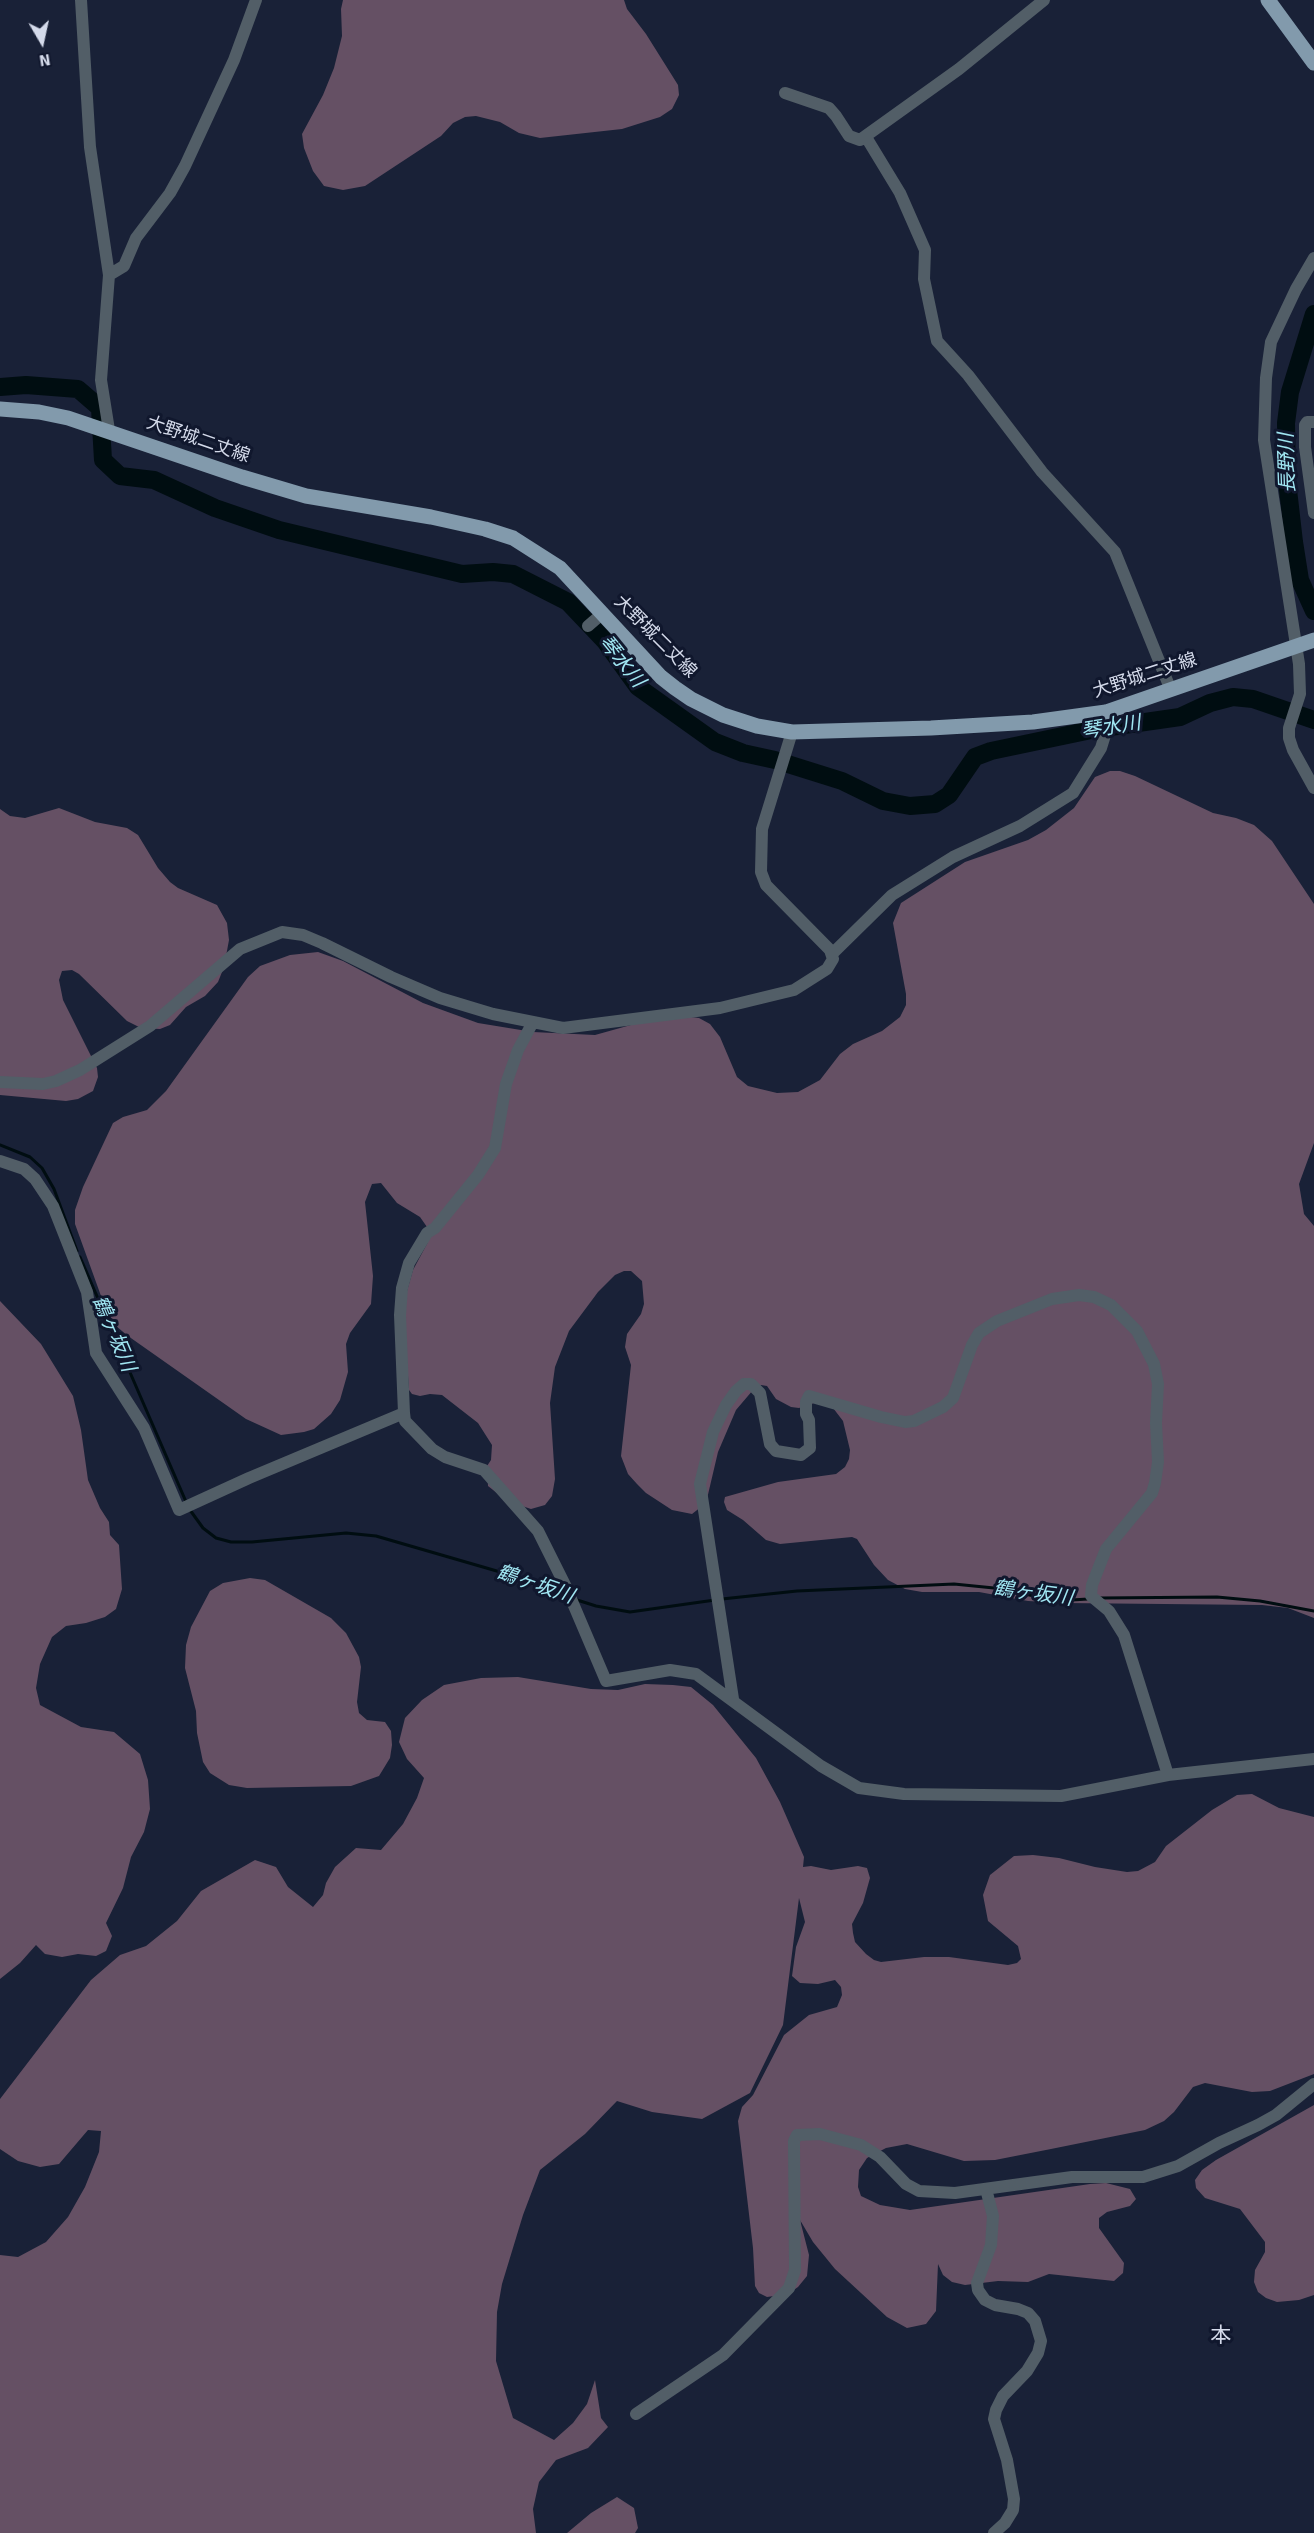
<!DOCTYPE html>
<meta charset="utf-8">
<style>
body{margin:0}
#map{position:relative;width:1314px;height:2533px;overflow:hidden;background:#192137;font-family:Signika,sans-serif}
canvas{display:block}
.north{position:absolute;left:12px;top:12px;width:60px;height:60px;-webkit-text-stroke:4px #10172d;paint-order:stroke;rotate:171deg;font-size:16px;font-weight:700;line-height:24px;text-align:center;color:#d4daea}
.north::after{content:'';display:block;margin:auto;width:21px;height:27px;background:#d4daea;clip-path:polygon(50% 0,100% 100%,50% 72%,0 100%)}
</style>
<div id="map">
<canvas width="1314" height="2533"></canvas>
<div class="north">N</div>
</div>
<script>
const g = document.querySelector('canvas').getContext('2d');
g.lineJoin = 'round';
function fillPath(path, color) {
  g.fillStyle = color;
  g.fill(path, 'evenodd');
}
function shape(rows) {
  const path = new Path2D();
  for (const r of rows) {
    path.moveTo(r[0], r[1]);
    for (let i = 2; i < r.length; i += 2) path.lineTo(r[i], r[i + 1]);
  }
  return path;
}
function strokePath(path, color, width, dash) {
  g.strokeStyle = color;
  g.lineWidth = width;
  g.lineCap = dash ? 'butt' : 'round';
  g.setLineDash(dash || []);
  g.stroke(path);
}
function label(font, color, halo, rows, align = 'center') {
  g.font = font + ' Signika,"Noto Sans JP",sans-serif';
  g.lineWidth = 6;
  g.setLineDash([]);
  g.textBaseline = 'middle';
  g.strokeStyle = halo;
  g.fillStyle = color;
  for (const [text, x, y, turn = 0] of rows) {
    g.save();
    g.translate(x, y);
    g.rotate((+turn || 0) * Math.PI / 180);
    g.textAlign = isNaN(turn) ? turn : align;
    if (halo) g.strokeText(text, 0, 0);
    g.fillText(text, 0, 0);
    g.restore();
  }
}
const forest = shape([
 [343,0,624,0,627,9,646,34,678,85,679,95,672,109,660,117,622,129,540,138,519,133,500,122,476,116,465,117,453,123,441,136,365,186,343,190,324,186,313,171,304,148,302,134,323,95,334,68,342,36,341,9],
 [1110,771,1120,771,1135,776,1213,813,1236,818,1254,825,1272,841,1314,904,1314,1143,1299,1184,1304,1214,1314,1226,1314,1618,1288,1608,1262,1605,1064,1603,1028,1601,979,1592,922,1592,905,1589,888,1580,874,1565,857,1539,852,1537,780,1544,766,1540,743,1520,727,1510,724,1502,725,1497,778,1482,836,1474,845,1467,849,1459,850,1450,843,1421,830,1404,814,1403,799,1408,791,1407,776,1399,767,1386,761,1385,753,1390,736,1410,718,1452,706,1503,692,1514,672,1510,646,1493,637,1484,628,1474,621,1456,631,1365,625,1347,627,1334,641,1314,644,1304,642,1281,631,1271,624,1271,615,1275,598,1292,569,1331,555,1367,550,1403,555,1479,552,1496,545,1505,531,1509,507,1501,488,1486,487,1466,491,1460,492,1445,478,1423,442,1395,430,1394,420,1396,412,1394,409,1390,403,1305,413,1270,428,1242,427,1227,420,1217,397,1203,381,1183,372,1184,365,1202,373,1276,371,1304,350,1333,346,1344,348,1372,340,1400,331,1414,314,1429,304,1432,281,1435,246,1419,128,1336,116,1326,105,1307,75,1224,75,1210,83,1187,113,1123,123,1117,147,1110,166,1091,248,977,260,966,290,955,318,952,343,961,423,1003,478,1023,533,1032,595,1035,638,1023,683,1016,699,1018,710,1024,720,1037,737,1077,748,1086,777,1093,798,1092,820,1080,840,1054,853,1044,882,1031,900,1017,906,1005,906,994,893,923,901,903,965,862,1028,840,1046,830,1074,808,1095,777],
 [59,808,95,822,127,828,138,835,158,868,170,882,178,888,217,905,227,923,229,940,224,967,218,982,205,996,186,1007,170,1025,160,1029,141,1028,127,1021,79,974,72,970,62,971,59,980,63,1000,97,1068,98,1077,93,1091,78,1099,66,1101,0,1095,0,809,10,816,25,818],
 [0,1301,41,1344,73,1396,81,1430,88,1480,100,1508,109,1522,110,1535,119,1545,122,1589,116,1609,105,1617,86,1623,66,1626,52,1637,40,1664,36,1688,40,1705,81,1727,114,1732,140,1754,148,1780,150,1809,144,1832,131,1857,123,1888,106,1923,112,1936,106,1951,96,1956,78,1954,62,1957,45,1954,36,1945,20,1963,0,1979],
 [250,1578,265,1580,331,1618,346,1633,359,1657,361,1667,357,1702,359,1713,367,1720,385,1722,391,1731,392,1745,390,1758,379,1776,351,1786,247,1788,229,1785,210,1773,203,1762,197,1733,196,1711,185,1668,186,1645,191,1627,210,1591,223,1583],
 [518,1677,591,1689,618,1690,645,1684,673,1685,691,1687,713,1705,756,1758,780,1802,804,1857,803,1867,811,1866,831,1870,858,1866,867,1868,870,1878,863,1903,852,1924,853,1933,855,1942,866,1954,874,1960,881,1962,924,1957,949,1957,1008,1965,1017,1963,1021,1959,1018,1946,988,1921,983,1895,990,1875,1014,1856,1033,1855,1059,1858,1095,1867,1127,1872,1138,1871,1155,1862,1166,1846,1212,1810,1237,1795,1252,1794,1279,1808,1314,1817,1314,2074,1270,2091,1252,2092,1205,2083,1193,2087,1174,2112,1164,2121,1145,2130,1051,2149,995,2160,964,2161,907,2144,886,2148,867,2158,859,2170,858,2187,861,2196,880,2205,910,2210,1090,2184,1106,2183,1130,2189,1136,2199,1130,2206,1107,2212,1099,2218,1099,2228,1124,2263,1123,2273,1114,2281,1049,2274,1028,2282,998,2281,965,2285,952,2282,943,2275,938,2264,936,2311,926,2324,907,2328,887,2317,835,2269,813,2242,800,2220,809,2255,807,2276,798,2287,788,2294,767,2297,759,2293,755,2286,753,2248,738,2121,742,2107,753,2095,784,2035,809,2015,837,2007,842,1995,841,1987,835,1980,818,1984,800,1983,792,1976,796,1947,805,1922,799,1898,783,2025,750,2093,702,2119,652,2112,617,2101,585,2134,540,2170,523,2215,502,2284,497,2312,496,2361,513,2418,554,2440,573,2423,587,2404,595,2380,601,2418,608,2427,588,2448,556,2460,539,2482,533,2509,536,2533,0,2533,0,2255,18,2257,46,2242,68,2217,85,2187,99,2152,101,2131,88,2130,59,2164,40,2167,18,2161,0,2149,0,2099,91,1980,120,1955,146,1946,177,1921,201,1891,255,1860,276,1867,288,1887,313,1907,323,1895,326,1883,335,1867,356,1848,381,1850,403,1824,417,1798,424,1778,407,1759,399,1742,405,1718,422,1700,444,1685,481,1678],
 [1314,2105,1314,2295,1299,2300,1277,2302,1266,2298,1258,2292,1254,2282,1255,2270,1265,2252,1265,2242,1240,2209,1205,2198,1196,2188,1195,2180,1202,2170,1216,2160],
 [617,2497,634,2508,638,2528,635,2533,567,2533,591,2513]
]);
const stream = shape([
 [0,1145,30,1157,42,1168,54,1189,77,1251],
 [80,1257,187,1504],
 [190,1510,203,1528,216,1538,231,1542,252,1542,346,1533,376,1536,514,1576,565,1596],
 [1100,1598,1217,1597,1260,1601,1314,1611],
 [574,1599,596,1606,630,1612,715,1600],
 [722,1599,797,1591,954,1584,1004,1589,1055,1601,1088,1599]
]);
const river = shape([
 [1314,314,1290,392,1286,423,1287,481,1294,542,1300,580,1314,611],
 [0,387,26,385,78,389,100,408,103,460,120,476,154,480,215,508,279,530,462,574,493,572,513,574,568,602,605,641,638,687,715,742,743,753,775,760,842,781,883,801,910,806,935,804,949,795,975,757,991,751,1096,729,1180,717,1210,703,1233,697,1253,699,1314,720]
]);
const minor = shape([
 [81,0,90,147,109,275,101,380,109,430],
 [785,93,829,108,836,116,849,136,860,140,959,69,1044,0],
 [866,137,900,193,925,250,924,279,937,341,968,375,1042,472,1115,552,1170,688],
 [1314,258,1296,289,1271,342,1266,378,1264,440,1299,664,1300,694,1289,728,1289,738,1293,750,1314,788],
 [109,275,124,266,136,238,170,193,185,166,234,60,256,0],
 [1314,422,1307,422,1305,425,1305,447,1314,513],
 [588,626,603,613],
 [832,954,892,895,953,857,1020,826,1073,793,1101,748,1109,722,1106,712],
 [533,1022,518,1050,506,1084,495,1148,478,1175,435,1228,427,1233,409,1263,402,1288,400,1315,404,1413,405,1421,432,1449,445,1457,484,1470,538,1531,566,1587,606,1681,670,1670,696,1674,821,1766,859,1788,904,1794,1061,1796,1168,1775,1314,1759],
 [0,1082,43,1084,56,1081,80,1070,150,1026,240,949,282,932,303,935,322,943,391,977,440,998,493,1014,563,1028,720,1008,794,990,827,969,833,959,830,950,766,885,761,872,762,829,792,732],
 [0,1161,24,1169,35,1179,53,1206,87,1292,96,1353,144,1428,179,1510,249,1478,404,1413],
 [733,1699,700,1484,713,1432,726,1405,736,1391,744,1384,751,1384,760,1393,770,1444,776,1451,801,1455,810,1448,809,1420,806,1414,806,1402,809,1396,881,1417,905,1422,914,1421,943,1407,953,1398,972,1345,979,1333,997,1321,1052,1299,1079,1295,1094,1297,1111,1305,1137,1331,1154,1364,1158,1384,1156,1423,1158,1462,1155,1483,1152,1493,1106,1549,1092,1585,1091,1596,1109,1611,1124,1635,1168,1775],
 [986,2189,993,2216,991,2245,977,2283,978,2290,985,2300,995,2305,1018,2309,1028,2313,1035,2321,1041,2341,1038,2353,1027,2371,1003,2396,996,2410,994,2419,1007,2460,1014,2499,1013,2510,1005,2523,994,2533],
 [636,2414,723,2355,789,2288,795,2270,794,2141,797,2135,820,2134,861,2145,880,2157,906,2184,919,2191,955,2193,1072,2177,1143,2177,1178,2166,1219,2143,1258,2125,1276,2115,1314,2084]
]);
const primary = shape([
 [1268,0,1314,63],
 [0,409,39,412,68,418,242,477,306,496,431,517,485,529,513,538,560,568,661,677,675,688,691,699,723,715,757,726,792,732,931,728,1033,722,1106,712,1314,640]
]);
const streetNames = [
 ["大野城二丈線",198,440,19],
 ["大野城二丈線",655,637,45],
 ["大野城二丈線",1145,676,-18]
];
const waterNames = [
 ["長野川",1288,463,-92],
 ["琴水川",621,662,51],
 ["琴水川",1111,728,-9],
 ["鶴ヶ坂川",113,1334,67],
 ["鶴ヶ坂川",535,1585,19],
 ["鶴ヶ坂川",1033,1594,8]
];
const quarterNames = [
 ["本",1221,2336]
];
fillPath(forest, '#655064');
strokePath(stream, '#000d11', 3);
strokePath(river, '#000d11', 18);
strokePath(minor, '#525e67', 12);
strokePath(primary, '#829aac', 15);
label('18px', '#d4daea', '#10172d', streetNames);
label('italic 20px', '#a0e6f2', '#10172d', waterNames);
label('21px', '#d4daea', '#10172d', quarterNames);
</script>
